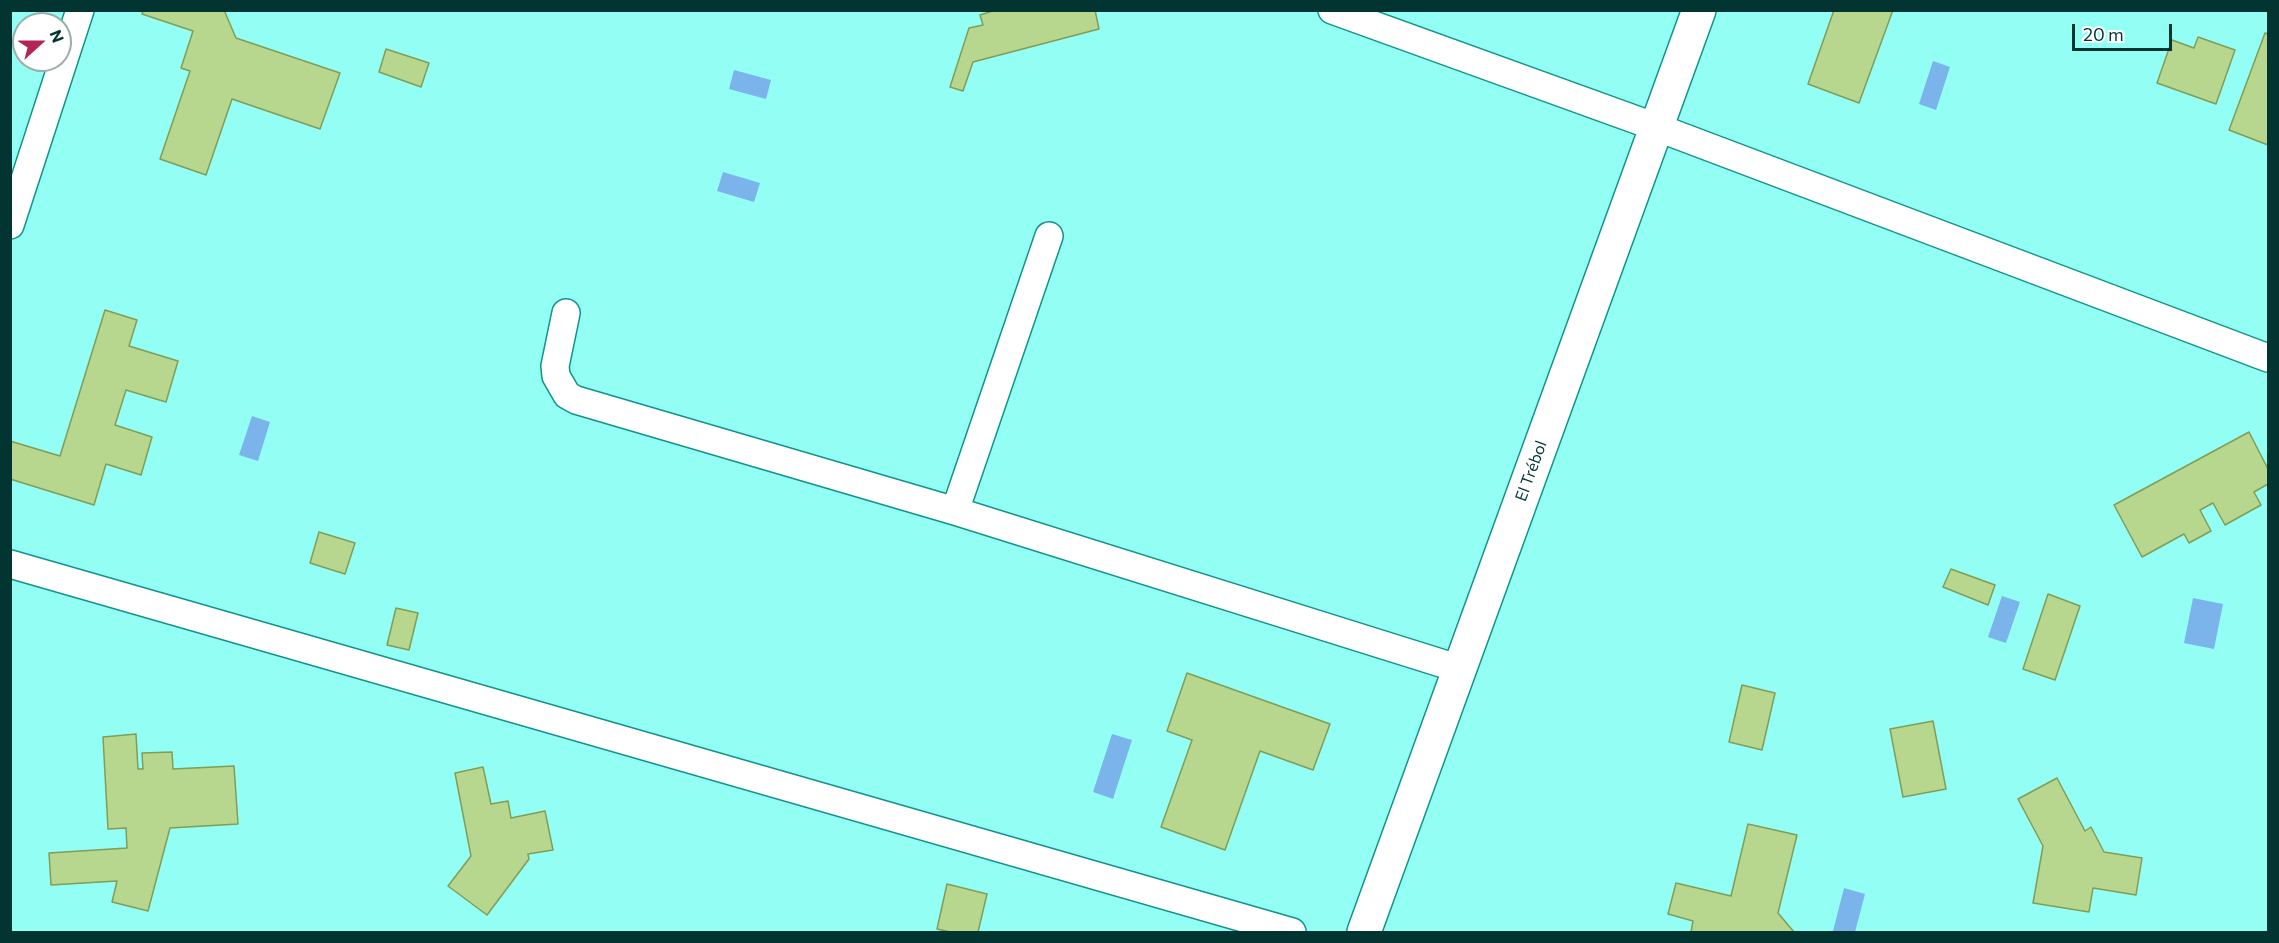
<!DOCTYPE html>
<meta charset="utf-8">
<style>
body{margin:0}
#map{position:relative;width:2279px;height:943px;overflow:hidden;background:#93fff4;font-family:Commissioner,sans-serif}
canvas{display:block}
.frame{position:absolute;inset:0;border:12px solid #023531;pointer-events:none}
.north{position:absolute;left:12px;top:12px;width:60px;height:60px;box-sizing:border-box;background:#fff;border:2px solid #9aaead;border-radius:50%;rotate:69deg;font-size:16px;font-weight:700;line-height:24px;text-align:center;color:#023531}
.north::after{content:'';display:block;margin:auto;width:21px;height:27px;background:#b32353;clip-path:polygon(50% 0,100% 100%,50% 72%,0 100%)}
.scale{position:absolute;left:2072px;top:24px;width:100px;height:27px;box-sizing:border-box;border:3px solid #023531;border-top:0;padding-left:8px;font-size:18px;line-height:21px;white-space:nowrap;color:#023531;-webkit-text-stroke:4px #fff;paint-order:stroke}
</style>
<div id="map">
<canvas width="2279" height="943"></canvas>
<div class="frame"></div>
<div class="north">N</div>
<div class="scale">20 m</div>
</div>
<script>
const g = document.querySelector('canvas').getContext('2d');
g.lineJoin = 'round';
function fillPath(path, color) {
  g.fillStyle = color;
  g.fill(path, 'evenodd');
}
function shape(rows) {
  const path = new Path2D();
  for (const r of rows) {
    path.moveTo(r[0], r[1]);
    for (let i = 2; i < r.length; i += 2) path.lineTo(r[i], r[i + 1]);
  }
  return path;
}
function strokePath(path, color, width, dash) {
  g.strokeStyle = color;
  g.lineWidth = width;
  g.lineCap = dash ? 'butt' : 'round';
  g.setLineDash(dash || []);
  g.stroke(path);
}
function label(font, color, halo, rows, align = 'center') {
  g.font = font + ' Commissioner,sans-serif';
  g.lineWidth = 4.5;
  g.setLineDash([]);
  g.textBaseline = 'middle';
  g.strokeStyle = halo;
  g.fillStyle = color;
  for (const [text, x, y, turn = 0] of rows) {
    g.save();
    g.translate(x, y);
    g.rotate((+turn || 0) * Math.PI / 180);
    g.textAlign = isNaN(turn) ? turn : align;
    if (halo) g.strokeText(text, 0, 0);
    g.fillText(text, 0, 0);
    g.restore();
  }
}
const water = shape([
 [1933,61,1950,67,1936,110,1919,104],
 [734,70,771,80,766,99,729,89],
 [723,172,760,183,754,202,717,191],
 [252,416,270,422,258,461,239,455],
 [2002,596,2020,602,2006,643,1988,637],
 [2193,598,2223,604,2214,649,2184,643],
 [1112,734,1132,740,1113,799,1093,792],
 [1844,888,1865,894,1855,932,1833,931]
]);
const building = shape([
 [143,10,224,10,236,38,340,73,320,129,232,99,206,175,160,159,190,71,181,68,193,31,142,14,143,10],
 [996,10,1095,10,1099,29,973,62,963,91,950,87,969,28,983,25,980,15,996,10],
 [1834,10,1893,10,1859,103,1808,84,1834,10],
 [2265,33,2268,34,2268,145,2229,130,2265,33],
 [2198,37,2235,50,2216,104,2157,83,2172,40,2194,48,2198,37],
 [386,49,429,63,421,87,379,72,386,49],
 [105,310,137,320,129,346,178,361,166,402,126,390,115,425,152,437,141,475,106,464,94,505,10,479,10,441,60,456,105,310],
 [2249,432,2268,469,2268,484,2254,492,2261,505,2225,525,2213,503,2200,510,2211,531,2189,543,2184,534,2142,557,2114,505,2249,432],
 [319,532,355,543,345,574,310,563,319,532],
 [1951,569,1995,585,1988,605,1943,587,1951,569],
 [2048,594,2080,606,2055,680,2023,669,2048,594],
 [396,608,418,613,409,650,387,645,396,608],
 [1187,673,1330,724,1313,770,1260,751,1225,850,1161,827,1192,740,1167,731,1187,673],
 [1742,685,1775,693,1762,750,1729,742,1742,685],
 [1933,721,1946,789,1903,797,1890,729,1933,721],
 [136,734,138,769,143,769,142,753,172,752,173,769,234,766,238,824,170,828,148,911,112,902,117,881,51,885,49,853,127,848,126,828,108,829,103,737,136,734],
 [483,767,491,804,508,801,511,818,545,811,553,850,528,854,529,859,487,915,448,886,471,856,455,773,483,767],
 [2057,778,2085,831,2091,827,2104,852,2142,858,2136,895,2093,888,2089,912,2033,903,2043,846,2018,799,2057,778],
 [1748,824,1797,835,1778,913,1794,932,1691,932,1693,921,1668,914,1676,883,1731,896,1748,824],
 [947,884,987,894,978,932,950,932,937,929,947,884]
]);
const minor = shape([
 [1332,10,1656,127,2268,358],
 [10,225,80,10],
 [566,313,555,366,556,376,567,395,576,400,955,511,1460,669],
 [955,511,1049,236],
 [10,564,1292,932]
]);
const secondary = shape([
 [1364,932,1699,10]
]);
const streetNames = [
 ["El Trébol",1531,471,-70]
];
fillPath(water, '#7ab4ea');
fillPath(building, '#b7d68e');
strokePath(building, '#819d57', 1.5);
strokePath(minor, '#12938a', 30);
strokePath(secondary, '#12938a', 36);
strokePath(minor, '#fff', 27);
strokePath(secondary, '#fff', 33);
label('16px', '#023531', '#fff', streetNames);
</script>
